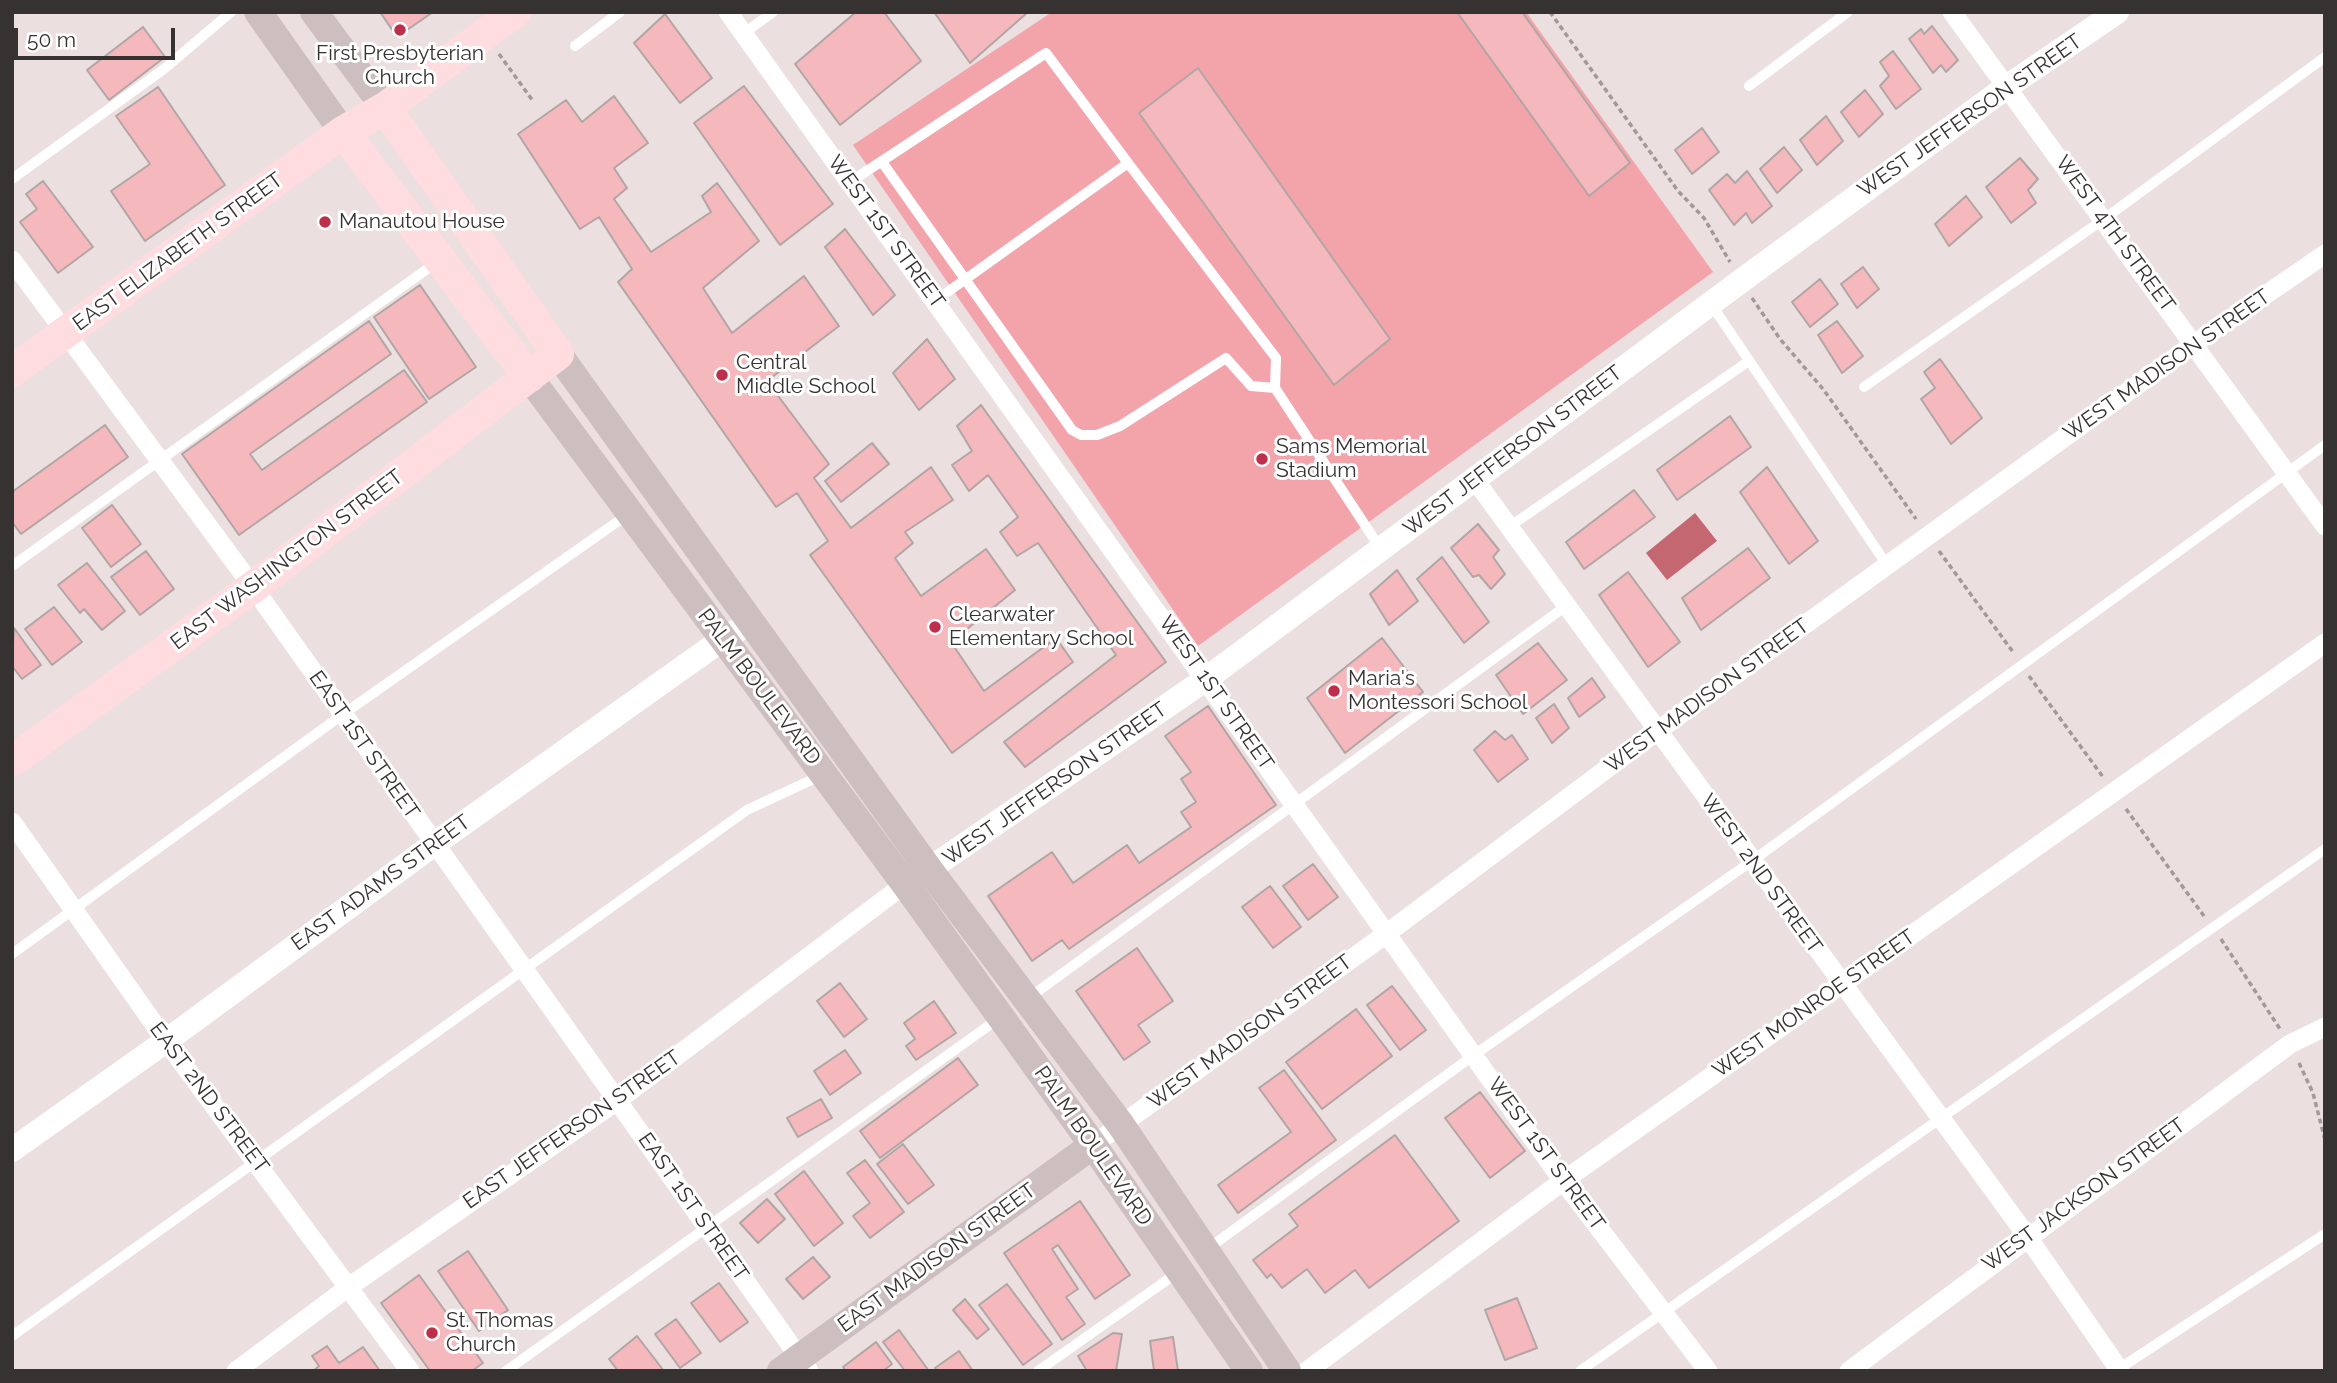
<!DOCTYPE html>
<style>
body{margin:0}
#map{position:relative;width:2337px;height:1383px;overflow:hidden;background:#ebdfdf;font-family:Raleway,sans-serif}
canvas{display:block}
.frame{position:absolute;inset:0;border:14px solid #363232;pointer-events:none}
.scale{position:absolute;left:14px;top:28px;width:161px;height:32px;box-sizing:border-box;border:4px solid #363232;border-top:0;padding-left:9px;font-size:21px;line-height:24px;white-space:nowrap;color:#363232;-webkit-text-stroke:5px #fff;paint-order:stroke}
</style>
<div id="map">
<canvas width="2337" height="1383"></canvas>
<div class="frame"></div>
<div class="scale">50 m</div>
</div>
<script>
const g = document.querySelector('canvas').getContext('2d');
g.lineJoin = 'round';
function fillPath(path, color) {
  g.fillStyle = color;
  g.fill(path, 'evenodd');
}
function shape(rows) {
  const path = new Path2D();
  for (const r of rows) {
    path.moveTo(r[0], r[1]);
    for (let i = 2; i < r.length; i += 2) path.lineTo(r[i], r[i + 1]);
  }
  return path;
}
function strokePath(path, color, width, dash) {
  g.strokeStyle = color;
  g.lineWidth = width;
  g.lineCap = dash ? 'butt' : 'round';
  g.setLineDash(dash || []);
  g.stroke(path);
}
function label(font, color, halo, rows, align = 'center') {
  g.font = font + ' Raleway,sans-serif';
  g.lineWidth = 6;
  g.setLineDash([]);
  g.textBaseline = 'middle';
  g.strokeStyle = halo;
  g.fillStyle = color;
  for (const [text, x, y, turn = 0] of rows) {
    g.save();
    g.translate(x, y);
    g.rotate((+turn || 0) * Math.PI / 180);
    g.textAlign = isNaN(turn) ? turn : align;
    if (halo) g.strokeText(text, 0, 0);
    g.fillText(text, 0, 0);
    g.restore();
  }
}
const green = shape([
 [1052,12,1526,12,1713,272,1198,646,853,145]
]);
const water = shape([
 [1695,513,1717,541,1667,580,1646,553]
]);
const building = shape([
 [380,12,433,12,397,37,380,12],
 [856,12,884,12,921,61,840,125,795,64,856,12],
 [934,12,1028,12,970,63,934,12],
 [1457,12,1522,12,1630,163,1589,196,1457,12],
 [665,14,712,78,680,103,634,43,665,14],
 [1932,26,1958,60,1946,72,1941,65,1933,73,1909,39,1921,29,1924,34,1932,26],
 [143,27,165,57,109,100,87,70,143,27],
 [1893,51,1921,89,1896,109,1880,86,1889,76,1880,62,1893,51],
 [1198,68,1390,339,1334,385,1139,113,1198,68],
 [744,86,833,204,780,245,694,123,744,86],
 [158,87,225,185,145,241,111,191,150,164,116,116,158,87],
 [1865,90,1883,114,1859,137,1841,112,1865,90],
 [614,96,648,143,614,168,627,188,614,199,651,252,711,212,702,196,717,183,759,241,703,288,732,333,804,276,839,326,767,381,829,464,814,478,851,528,931,467,953,500,905,532,913,543,895,558,921,596,986,549,1015,590,951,642,984,691,1056,638,1073,662,952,753,810,555,828,541,797,493,776,507,618,282,632,269,599,217,580,229,518,134,566,100,582,122,614,96],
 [1826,116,1843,141,1817,165,1800,140,1826,116],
 [1702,128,1719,152,1692,174,1675,150,1702,128],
 [1784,147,1802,170,1777,193,1760,169,1784,147],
 [2020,158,2038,179,2028,190,2036,203,2011,223,1986,187,2020,158],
 [1747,171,1772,206,1752,223,1746,213,1734,225,1709,190,1727,174,1735,183,1747,171],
 [43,181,93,247,58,273,20,222,37,209,26,194,43,181],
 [1966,196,1982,217,1949,246,1935,224,1966,196],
 [845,229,895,295,873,315,825,247,845,229],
 [1863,267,1879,289,1857,308,1841,284,1863,267],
 [1820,279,1838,304,1810,327,1792,302,1820,279],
 [420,285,476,367,429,399,374,317,420,285],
 [369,321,391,354,250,454,262,470,404,370,427,402,239,535,182,454,369,321],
 [1837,321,1863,356,1842,373,1818,335,1837,321],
 [927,339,955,379,919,410,893,373,927,339],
 [1940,359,1982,418,1951,444,1921,399,1935,388,1924,372,1940,359],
 [981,405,1166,662,1025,767,1004,742,1116,655,1038,543,1017,556,1000,532,1018,517,988,475,969,491,952,465,972,451,957,426,981,405],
 [1730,416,1751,447,1677,500,1657,470,1730,416],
 [105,425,128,457,21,534,12,522,12,492,105,425],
 [872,443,889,464,841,502,825,481,872,443],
 [1767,467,1818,541,1789,564,1740,492,1767,467],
 [1634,490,1655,517,1584,569,1566,542,1634,490],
 [112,505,141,544,111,567,82,528,112,505],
 [1478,524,1499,550,1493,557,1505,574,1491,589,1479,575,1473,577,1451,548,1478,524],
 [1748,548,1770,578,1701,630,1682,598,1748,548],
 [146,551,174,589,140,615,111,577,146,551],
 [1442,557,1489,622,1464,643,1417,579,1442,557],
 [87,563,125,611,102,630,84,609,80,613,58,585,87,563],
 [1397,570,1418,601,1389,625,1370,594,1397,570],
 [1628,572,1680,642,1648,667,1599,595,1628,572],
 [54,607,82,642,52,665,25,629,54,607],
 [14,628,41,665,22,679,12,666,14,628],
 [1382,638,1423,692,1345,753,1307,698,1382,638],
 [1538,643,1567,680,1523,714,1496,675,1538,643],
 [1592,678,1605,697,1579,717,1568,698,1592,678],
 [1554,704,1569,728,1552,743,1536,718,1554,704],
 [1208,706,1276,805,1069,949,1062,940,1032,961,988,896,1052,852,1073,883,1127,845,1139,863,1191,827,1181,812,1196,802,1181,779,1191,772,1165,736,1208,706],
 [1495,731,1505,740,1512,735,1528,759,1498,782,1474,750,1495,731],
 [1313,864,1338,897,1308,920,1283,886,1313,864],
 [1270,886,1301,927,1273,948,1242,907,1270,886],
 [1137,948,1173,1001,1138,1025,1150,1042,1124,1060,1076,991,1137,948],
 [840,983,867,1019,844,1037,817,1001,840,983],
 [1392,986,1426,1030,1400,1050,1367,1005,1392,986],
 [934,1001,956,1033,916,1060,906,1046,915,1039,904,1023,934,1001],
 [1356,1009,1392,1056,1322,1109,1286,1062,1356,1009],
 [845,1050,861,1073,830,1095,814,1071,845,1050],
 [958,1058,978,1085,880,1158,860,1131,958,1058],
 [1284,1070,1336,1140,1238,1213,1218,1185,1291,1132,1259,1088,1284,1070],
 [1480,1092,1525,1151,1490,1178,1445,1118,1480,1092],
 [821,1099,832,1118,798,1137,787,1118,821,1099],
 [1395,1135,1459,1221,1369,1288,1355,1270,1325,1293,1307,1269,1282,1288,1271,1274,1267,1278,1253,1260,1298,1226,1289,1214,1395,1135],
 [903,1144,934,1185,908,1204,877,1164,903,1144],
 [865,1160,904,1212,870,1238,853,1216,870,1203,847,1173,865,1160],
 [804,1171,843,1223,814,1246,775,1194,804,1171],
 [767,1199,785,1219,758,1243,740,1223,767,1199],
 [1080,1201,1130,1275,1095,1299,1058,1245,1052,1249,1078,1289,1066,1297,1085,1324,1062,1340,1004,1253,1080,1201],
 [468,1251,508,1310,479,1331,438,1271,468,1251],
 [813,1257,830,1277,803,1299,786,1279,813,1257],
 [419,1275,483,1363,472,1371,430,1371,381,1303,419,1275],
 [719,1283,748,1322,720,1342,691,1303,719,1283],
 [1007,1284,1052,1344,1023,1365,979,1305,1007,1284],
 [1517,1298,1537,1348,1505,1360,1485,1310,1517,1298],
 [965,1299,989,1329,977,1339,953,1310,965,1299],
 [676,1319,701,1353,680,1368,655,1334,676,1319],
 [899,1330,929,1371,905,1371,883,1342,899,1330],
 [1113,1333,1122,1334,1116,1371,1087,1371,1078,1356,1113,1333],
 [637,1336,664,1371,618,1371,609,1359,637,1336],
 [1173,1337,1178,1371,1154,1371,1150,1341,1173,1337],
 [876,1342,892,1364,883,1371,846,1371,843,1367,876,1342],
 [327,1346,339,1363,363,1347,380,1371,313,1371,319,1366,312,1356,327,1346],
 [959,1351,973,1371,937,1371,935,1368,959,1351]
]);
const path = shape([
 [1550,12,1678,191,1704,218,1730,262],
 [499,54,533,101],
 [1752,298,1780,339,1823,389,1916,519],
 [1939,551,2013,652],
 [2029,676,2103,777],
 [2126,809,2204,916],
 [2221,939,2280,1029],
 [2299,1063,2313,1093,2325,1140]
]);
const service = shape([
 [743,34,773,12],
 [575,46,620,12],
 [1749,86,1848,12],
 [882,162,1072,430,1081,435,1097,435,1120,426,1226,358,1251,386,1275,388],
 [12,179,164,69,231,12],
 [850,182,1046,53,1128,163],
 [935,301,1128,163,1276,358,1275,388,1380,548],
 [1711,304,1887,565],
 [1864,387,2104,219,2325,57],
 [1509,527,1749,361],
 [12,566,437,262],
 [12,954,342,715,627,515],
 [1030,997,1566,606],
 [1206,1250,1474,1055,1752,861,2325,445],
 [12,1336,747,810,822,775],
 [2117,1370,2325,1234],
 [506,1371,998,1019],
 [1038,1371,1177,1273],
 [1580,1371,2325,849]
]);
const minor = shape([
 [728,12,1563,1181,1708,1371],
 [1952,12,2325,526],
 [12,260,253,587,809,1371],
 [1475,480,2027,1236,2120,1371],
 [12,822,166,1041,410,1371],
 [1093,1145,1386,934,1656,732,2194,344,2325,254],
 [236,1371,350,1286,617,1101,905,884],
 [1307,1371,1563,1181,2325,643],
 [1849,1371,2290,1044,2325,1027]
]);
const tertiary = shape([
 [912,881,1206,679,1741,281,2008,86,2117,12],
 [12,1150,166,1041,433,845,723,639,753,621]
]);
const secondary = shape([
 [258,12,343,132],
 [314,12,385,108],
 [558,354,930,871,1121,1125,1287,1371],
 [529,377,905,884,1093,1145,1249,1371],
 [781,1371,1093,1145]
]);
const primary = shape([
 [343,132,529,377],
 [12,371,343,132,385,108,515,12],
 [12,761,253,587,558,354,385,108]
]);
const markers = [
 [400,30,7,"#bf2f4c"],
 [325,222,7,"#bf2f4c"],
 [722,375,7,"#bf2f4c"],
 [1262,459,7,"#bf2f4c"],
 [935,627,7,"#bf2f4c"],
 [1334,691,7,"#bf2f4c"],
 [432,1333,7,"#bf2f4c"]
];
const poiNames = [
 ["First Presbyterian",400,54,"center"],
 ["Church",400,78,"center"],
 ["Manautou House",339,222],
 ["Central",736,363],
 ["Middle School",736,387],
 ["Sams Memorial",1276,447],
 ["Stadium",1276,471],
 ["Clearwater",949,615],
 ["Elementary School",949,639],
 ["Maria's",1348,679],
 ["Montessori School",1348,703],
 ["St. Thomas",446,1321],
 ["Church",446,1345]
];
const streetNames = [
 ["WEST JEFFERSON STREET",1970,116,-35],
 ["WEST 1ST STREET",886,232,54],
 ["WEST 4TH STREET",2115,234,54],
 ["EAST ELIZABETH STREET",178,252,-36],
 ["WEST MADISON STREET",2167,365,-35],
 ["WEST JEFFERSON STREET",1513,451,-37],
 ["EAST WASHINGTON STREET",287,560,-37],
 ["PALM BOULEVARD",759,687,53],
 ["WEST 1ST STREET",1216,693,55],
 ["WEST MADISON STREET",1707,696,-36],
 ["EAST 1ST STREET",364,745,55],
 ["WEST JEFFERSON STREET",1055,784,-35],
 ["WEST 2ND STREET",1761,874,54],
 ["EAST ADAMS STREET",381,883,-36],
 ["WEST MONROE STREET",1814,1004,-35],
 ["WEST MADISON STREET",1250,1032,-36],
 ["EAST 2ND STREET",209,1098,53],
 ["EAST JEFFERSON STREET",572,1130,-35],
 ["PALM BOULEVARD",1093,1146,55],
 ["WEST 1ST STREET",1546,1154,54],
 ["WEST JACKSON STREET",2084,1195,-36],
 ["EAST 1ST STREET",693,1207,55],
 ["EAST MADISON STREET",937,1258,-36]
];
fillPath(green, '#f3a4aa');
fillPath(water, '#c46771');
fillPath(building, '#f5b8bc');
strokePath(building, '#b1a5a5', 2);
strokePath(path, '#a29999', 3.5, [5, 3.5]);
strokePath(service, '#fff', 10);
strokePath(minor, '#fff', 19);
strokePath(tertiary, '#fff', 24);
strokePath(secondary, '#cdbfc0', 28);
strokePath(primary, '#ffdcdf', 32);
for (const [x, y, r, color] of markers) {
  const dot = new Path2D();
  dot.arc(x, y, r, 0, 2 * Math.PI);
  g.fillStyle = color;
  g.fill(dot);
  strokePath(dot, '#fff', 2.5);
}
label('21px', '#363232', '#fff', poiNames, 'left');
label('21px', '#363232', '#fff', streetNames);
</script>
